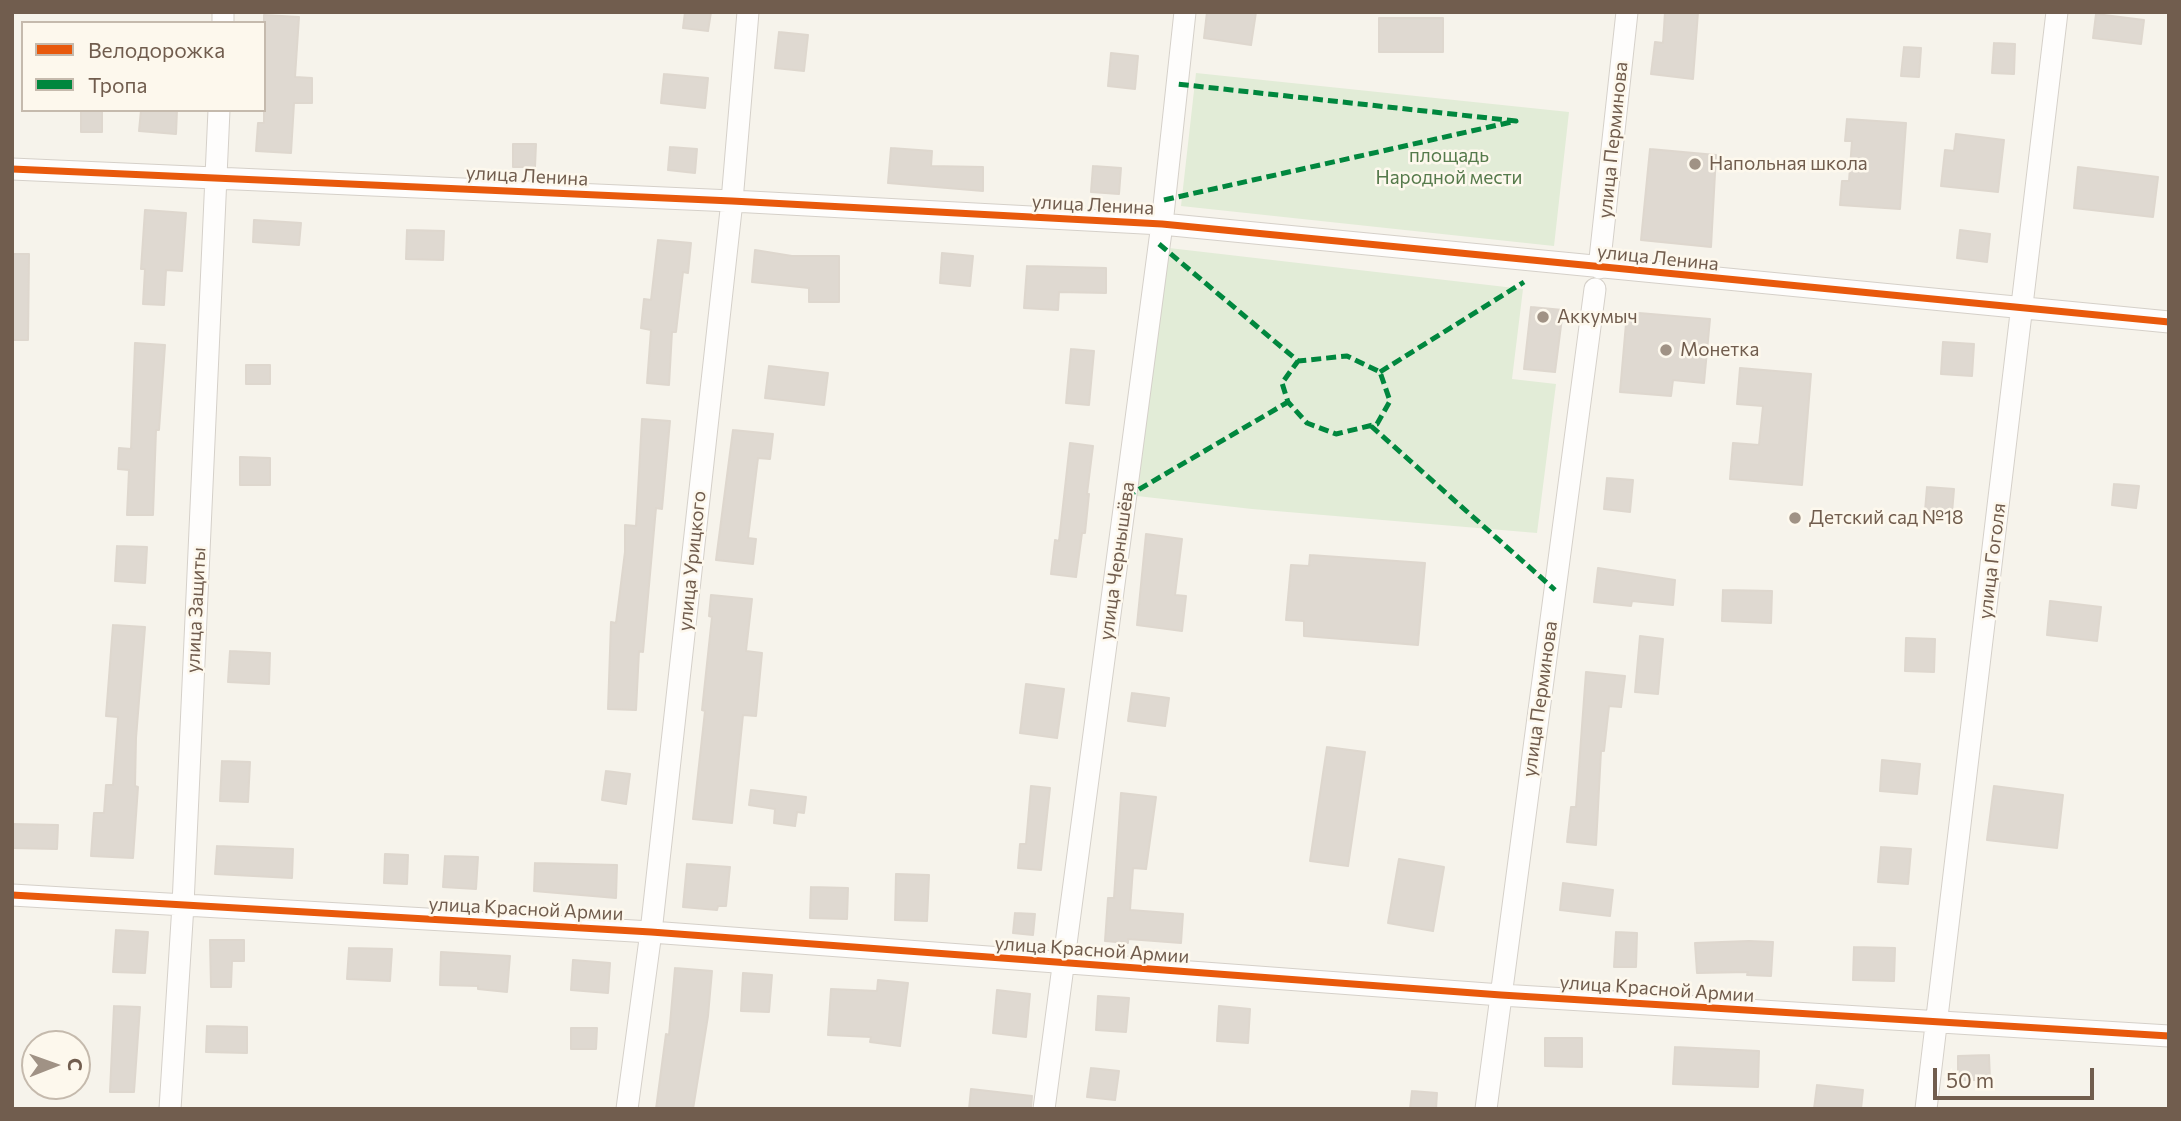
<!DOCTYPE html>
<meta charset="utf-8">
<style>
body{margin:0}
#map{position:relative;width:2181px;height:1121px;overflow:hidden;background:#f6f3eb;font-family:Commissioner,sans-serif}
canvas{display:block}
.frame{position:absolute;inset:0;border:14px solid #715d4e;pointer-events:none}
.legend{position:absolute;left:21px;top:21px;width:245px;height:91px;box-sizing:border-box;background:#fdf8ed;border:2px solid #c5baad;margin:0;padding:9px 12px;list-style:none;font-size:21px;color:#715d4e}
.legend li{display:flex;align-items:center;gap:14px;height:35px}
.legend b{width:35px;border:2px solid #c5baad}
.north{position:absolute;left:21px;top:1030px;width:70px;height:70px;box-sizing:border-box;background:#fdf8ed;border:2px solid #c5baad;border-radius:50%;rotate:89deg;font-size:19px;font-weight:700;line-height:28px;text-align:center;color:#715d4e}
.north::after{content:'';display:block;margin:auto;width:24px;height:32px;background:#a09285;clip-path:polygon(50% 0,100% 100%,50% 72%,0 100%)}
.scale{position:absolute;left:1933px;top:1068px;width:161px;height:32px;box-sizing:border-box;border:4px solid #715d4e;border-top:0;padding-left:9px;font-size:21px;line-height:24px;white-space:nowrap;color:#715d4e;-webkit-text-stroke:5px #fdf8ed;paint-order:stroke}
</style>
<div id="map">
<canvas width="2181" height="1121"></canvas>
<div class="frame"></div>
<ul class="legend">
<li><b style="height:9px;background:#e8590c"></b>Велодорожка</li>
<li><b style="height:9px;background:#00873e"></b>Тропа</li>
</ul>
<div class="north">С</div>
<div class="scale">50 m</div>
</div>
<script>
const g = document.querySelector('canvas').getContext('2d');
g.lineJoin = 'round';
function fillPath(path, color) {
  g.fillStyle = color;
  g.fill(path, 'evenodd');
}
function shape(rows) {
  const path = new Path2D();
  for (const r of rows) {
    path.moveTo(r[0], r[1]);
    for (let i = 2; i < r.length; i += 2) path.lineTo(r[i], r[i + 1]);
  }
  return path;
}
function strokePath(path, color, width, dash) {
  g.strokeStyle = color;
  g.lineWidth = width;
  g.lineCap = dash ? 'butt' : 'round';
  g.setLineDash(dash || []);
  g.stroke(path);
}
function label(font, color, halo, rows, align = 'center') {
  g.font = font + ' Commissioner,sans-serif';
  g.lineWidth = 5;
  g.setLineDash([]);
  g.textBaseline = 'middle';
  g.strokeStyle = halo;
  g.fillStyle = color;
  for (const [text, x, y, turn = 0] of rows) {
    g.save();
    g.translate(x, y);
    g.rotate((+turn || 0) * Math.PI / 180);
    g.textAlign = isNaN(turn) ? turn : align;
    if (halo) g.strokeText(text, 0, 0);
    g.fillText(text, 0, 0);
    g.restore();
  }
}
const green = shape([
 [1196,73,1569,112,1554,246,1181,206],
 [1169,248,1523,289,1512,379,1556,384,1537,533,1252,509,1137,496]
]);
const building = shape([
 [685,12,711,12,708,31,683,28,685,12],
 [1207,12,1256,12,1251,45,1204,38,1207,12],
 [1665,12,1698,12,1693,79,1651,74,1655,42,1663,43,1665,12],
 [2096,14,2144,20,2141,44,2093,38,2096,14],
 [264,15,299,17,295,77,312,78,312,103,294,103,291,153,256,151,258,123,264,123,264,15],
 [1379,18,1443,18,1443,52,1379,52,1379,18],
 [779,32,808,35,804,71,775,68,779,32],
 [1994,43,2015,44,2014,74,1992,73,1994,43],
 [1904,47,1921,48,1919,77,1901,76,1904,47],
 [1111,53,1138,56,1135,89,1108,86,1111,53],
 [664,74,708,78,705,108,661,103,664,74],
 [81,110,102,110,102,132,81,132,81,110],
 [141,110,177,110,176,134,139,131,141,110],
 [1847,119,1906,123,1900,209,1840,205,1842,181,1849,181,1852,141,1845,141,1847,119],
 [1956,134,2004,140,1998,192,1941,186,1945,150,1954,151,1956,134],
 [513,144,536,144,535,167,513,167,513,144],
 [670,147,697,149,695,173,668,170,670,147],
 [891,148,932,151,931,166,983,167,983,191,888,183,891,148],
 [1650,149,1716,155,1711,247,1641,240,1650,149],
 [1093,166,1121,168,1119,194,1091,192,1093,166],
 [2078,167,2158,177,2153,217,2074,208,2078,167],
 [145,210,186,213,182,271,166,270,164,305,143,304,145,269,141,269,145,210],
 [254,220,301,223,299,245,253,242,254,220],
 [407,230,444,231,443,260,406,259,407,230],
 [1960,230,1990,234,1987,262,1957,258,1960,230],
 [658,240,691,243,688,273,683,272,676,332,672,332,669,385,647,383,651,330,641,328,644,299,651,300,658,240],
 [755,250,792,256,839,256,839,302,809,302,809,288,752,282,755,250],
 [942,253,973,256,970,286,940,283,942,253],
 [12,254,29,254,28,340,12,340,12,254],
 [1027,266,1106,268,1106,293,1059,292,1058,310,1024,308,1027,266],
 [1531,307,1563,310,1555,372,1524,369,1531,307],
 [1627,312,1710,319,1704,383,1673,380,1671,396,1620,392,1627,312],
 [1943,342,1974,344,1972,376,1941,374,1943,342],
 [135,343,165,345,159,430,156,430,153,515,127,515,129,470,118,469,119,448,131,449,135,343],
 [1071,349,1094,351,1089,405,1066,403,1071,349],
 [246,365,270,365,270,384,246,384,246,365],
 [769,366,828,373,824,405,765,398,769,366],
 [1740,368,1811,374,1802,485,1730,479,1733,443,1759,445,1763,406,1737,404,1740,368],
 [642,419,670,421,662,509,656,508,643,652,639,651,636,710,608,709,611,622,616,623,625,552,625,525,636,526,642,419],
 [733,430,773,434,770,459,758,458,748,538,756,539,753,564,716,560,733,430],
 [1070,443,1093,446,1087,494,1089,494,1085,533,1082,533,1076,577,1051,574,1055,540,1059,541,1070,443],
 [240,457,270,458,270,485,240,485,240,457],
 [1607,478,1633,480,1630,512,1604,509,1607,478],
 [2114,484,2139,486,2136,508,2112,505,2114,484],
 [1927,487,1954,489,1952,513,1925,511,1927,487],
 [1146,534,1182,539,1175,595,1186,596,1182,631,1137,625,1146,534],
 [117,546,147,547,145,583,115,581,117,546],
 [1310,555,1425,563,1418,645,1304,636,1304,621,1286,620,1291,565,1309,566,1310,555],
 [1598,568,1675,580,1673,605,1632,601,1631,606,1594,602,1598,568],
 [1723,590,1772,591,1771,623,1722,621,1723,590],
 [711,595,752,599,746,651,762,653,756,716,743,715,732,823,693,819,705,711,702,710,712,617,709,616,711,595],
 [2050,601,2101,607,2097,641,2047,635,2050,601],
 [113,625,145,627,136,738,135,786,138,787,133,858,91,856,94,813,104,813,106,785,113,785,118,717,106,716,113,625],
 [1640,636,1663,639,1658,694,1635,692,1640,636],
 [1906,638,1935,639,1934,672,1905,671,1906,638],
 [230,651,270,653,269,684,228,682,230,651],
 [1586,672,1625,676,1621,707,1609,706,1604,751,1601,751,1596,845,1567,842,1571,807,1576,807,1586,672],
 [1026,684,1064,689,1057,738,1020,733,1026,684],
 [1132,693,1169,698,1165,726,1128,721,1132,693],
 [1327,747,1365,752,1348,866,1310,861,1327,747],
 [1882,760,1920,764,1917,794,1880,791,1882,760],
 [222,761,250,762,248,802,220,801,222,761],
 [606,771,630,774,626,804,602,800,606,771],
 [1031,786,1050,788,1041,870,1018,868,1020,844,1026,844,1031,786],
 [1994,786,2063,795,2057,848,1987,840,1994,786],
 [751,790,806,797,804,813,797,812,795,826,774,823,775,809,749,805,751,790],
 [1121,793,1156,797,1146,869,1133,868,1130,910,1183,914,1181,943,1128,939,1128,943,1105,941,1108,898,1114,898,1121,793],
 [12,824,58,825,57,849,12,848,12,824],
 [217,846,293,849,292,878,215,874,217,846],
 [1881,847,1911,849,1908,884,1878,882,1881,847],
 [385,854,408,855,407,884,384,883,385,854],
 [445,856,478,857,476,889,443,887,445,856],
 [1399,859,1444,867,1433,931,1388,923,1399,859],
 [535,863,617,865,616,898,534,891,535,863],
 [687,864,730,867,726,906,718,906,717,910,683,907,687,864],
 [896,874,929,875,927,921,895,920,896,874],
 [1563,883,1613,890,1610,916,1560,910,1563,883],
 [811,887,848,888,847,919,810,918,811,887],
 [1015,913,1035,914,1033,935,1013,933,1015,913],
 [116,930,148,932,145,973,113,972,116,930],
 [1616,932,1637,933,1636,967,1614,967,1616,932],
 [210,940,244,940,244,961,232,961,231,987,211,987,210,940],
 [1749,941,1773,942,1771,976,1747,975,1748,972,1697,973,1695,943,1749,941],
 [1854,947,1895,948,1894,981,1853,980,1854,947],
 [349,948,392,949,390,981,347,979,349,948],
 [441,952,510,956,507,992,478,989,478,986,440,985,441,952],
 [573,960,610,963,608,993,571,990,573,960],
 [675,968,712,971,708,1016,693,1109,656,1109,666,1034,669,1035,675,968],
 [743,973,772,975,769,1012,741,1011,743,973],
 [878,980,908,983,900,1046,870,1042,871,1037,828,1035,831,989,877,991,878,980],
 [997,990,1030,994,1026,1037,993,1033,997,990],
 [1098,996,1129,998,1126,1032,1096,1030,1098,996],
 [114,1006,140,1007,134,1092,110,1092,114,1006],
 [1219,1006,1250,1009,1248,1043,1217,1041,1219,1006],
 [207,1026,247,1027,247,1053,206,1052,207,1026],
 [571,1028,597,1028,596,1049,571,1049,571,1028],
 [1545,1038,1582,1038,1582,1067,1545,1066,1545,1038],
 [1675,1047,1759,1051,1758,1087,1673,1084,1675,1047],
 [1989,1055,1990,1080,1958,1080,1958,1056,1989,1055],
 [1091,1068,1119,1071,1115,1100,1087,1097,1091,1068],
 [1817,1085,1863,1090,1861,1109,1814,1109,1817,1085],
 [971,1089,1032,1096,1031,1109,969,1109,971,1089],
 [1412,1091,1437,1093,1436,1109,1410,1109,1412,1091]
]);
const minor = shape([
 [223,23,223,12],
 [12,169,732,201,1162,224,2169,322],
 [1599,268,1627,12],
 [12,895,651,932,1501,995,2169,1036],
 [170,1109,183,905,219,110],
 [627,1109,651,932,732,201,748,12],
 [1044,1109,1162,224,1185,12],
 [1486,1109,1595,289],
 [1926,1109,2057,12]
]);
const quiet = shape([
 [1164,200,1516,121,1177,84],
 [1159,244,1298,361,1347,356,1380,372,1390,401,1377,424,1336,434,1307,423,1288,402,1282,383,1298,361],
 [1380,372,1524,282],
 [1371,426,1555,590],
 [1126,497,1288,402]
]);
const cycleway = shape([
 [12,169,732,201,1162,224,2169,322],
 [12,895,651,932,1501,995,2169,1036]
]);
const markers = [
 [1695,164,7,"#a09285"],
 [1543,317,7,"#a09285"],
 [1666,350,7,"#a09285"],
 [1795,518,7,"#a09285"]
];
const streetNames = [
 ["улица Перминова",1613,140,-84],
 ["улица Ленина",527,176,3],
 ["улица Ленина",1093,205,3],
 ["улица Ленина",1658,258,6],
 ["улица Урицкого",692,561,-84],
 ["улица Чернышёва",1117,561,-82],
 ["улица Гоголя",1992,561,-83],
 ["улица Защиты",196,610,-87],
 ["улица Перминова",1540,699,-82],
 ["улица Красной Армии",526,909,3],
 ["улица Красной Армии",1092,950,4],
 ["улица Красной Армии",1657,989,4]
];
const parkNames = [
 ["площадь",1449,156],
 ["Народной мести",1449,178]
];
const poiNames = [
 ["Напольная школа",1709,164],
 ["Аккумыч",1557,317],
 ["Монетка",1680,350],
 ["Детский сад №18",1809,518]
];
fillPath(green, '#e2ecd7');
fillPath(building, '#dfd9d1');
strokePath(building, '#ded7ce', 2);
strokePath(minor, '#d5d0c9', 23);
strokePath(minor, '#fefdfc', 21);
strokePath(quiet, '#00873e', 5, [10, 5]);
strokePath(cycleway, '#e8590c', 7);
for (const [x, y, r, color] of markers) {
  const dot = new Path2D();
  dot.arc(x, y, r, 0, 2 * Math.PI);
  g.fillStyle = color;
  g.fill(dot);
  strokePath(dot, '#fdf8ed', 2.5);
}
label('19px', '#715d4e', '#fdf8ed', streetNames);
label('19px', '#557a4b', '#fdf8ed', parkNames);
label('19px', '#715d4e', '#fdf8ed', poiNames, 'left');
</script>
